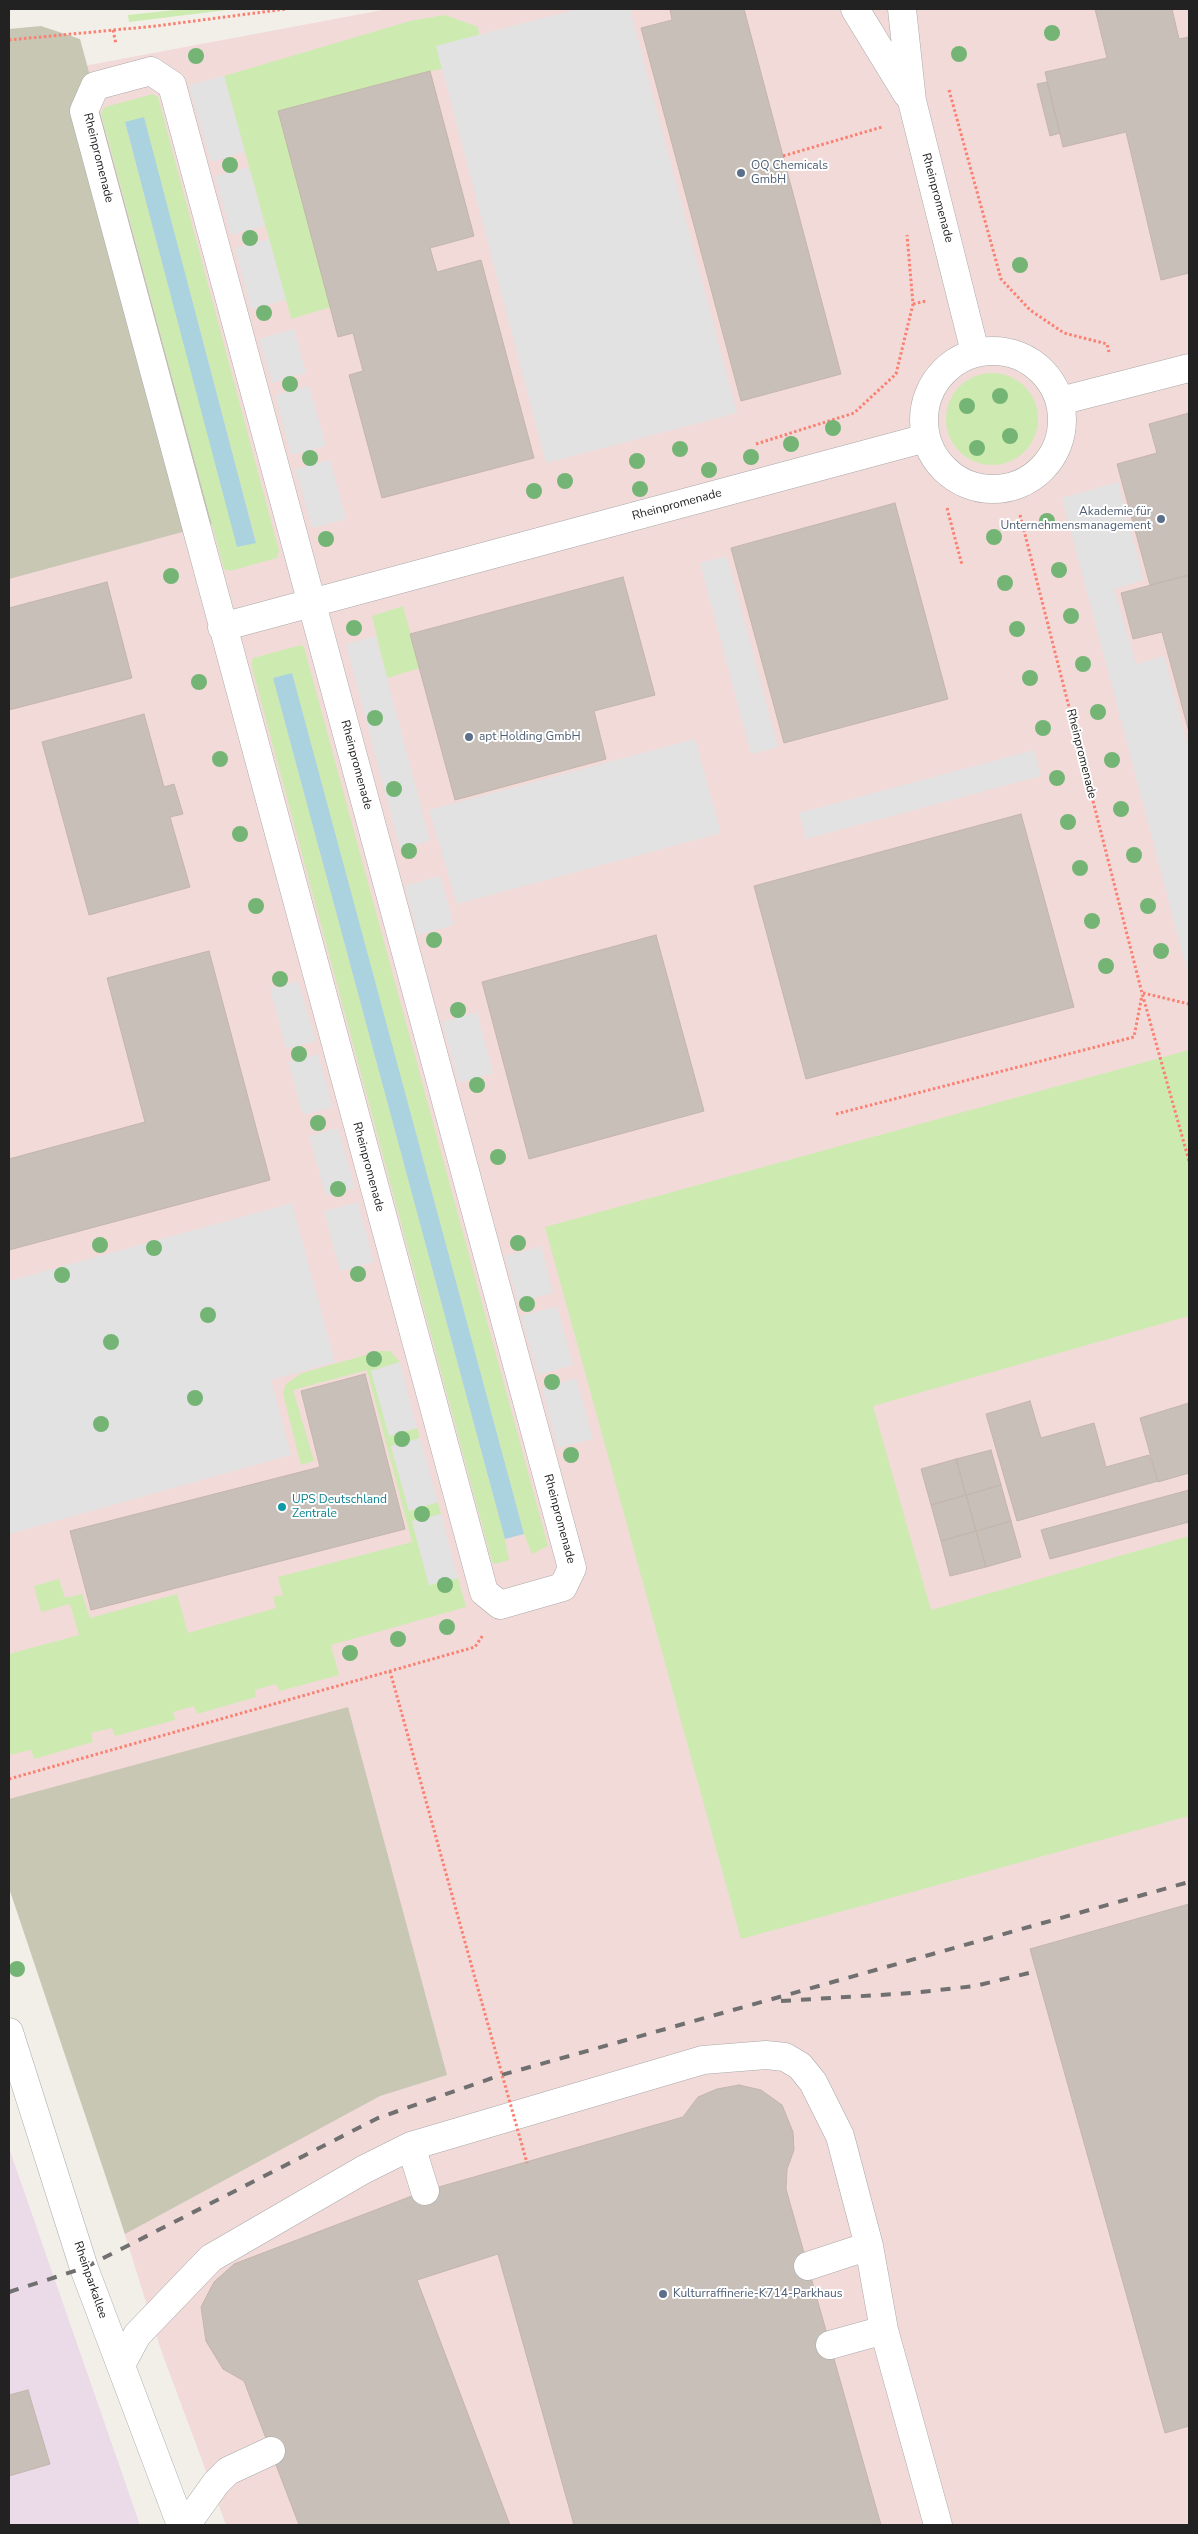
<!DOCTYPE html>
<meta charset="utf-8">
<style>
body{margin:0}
#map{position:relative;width:1198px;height:2534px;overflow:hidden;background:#f2efe9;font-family:"Nunito Sans",sans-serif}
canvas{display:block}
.frame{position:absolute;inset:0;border:10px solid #222;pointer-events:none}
</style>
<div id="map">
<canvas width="1198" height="2534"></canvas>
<div class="frame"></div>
</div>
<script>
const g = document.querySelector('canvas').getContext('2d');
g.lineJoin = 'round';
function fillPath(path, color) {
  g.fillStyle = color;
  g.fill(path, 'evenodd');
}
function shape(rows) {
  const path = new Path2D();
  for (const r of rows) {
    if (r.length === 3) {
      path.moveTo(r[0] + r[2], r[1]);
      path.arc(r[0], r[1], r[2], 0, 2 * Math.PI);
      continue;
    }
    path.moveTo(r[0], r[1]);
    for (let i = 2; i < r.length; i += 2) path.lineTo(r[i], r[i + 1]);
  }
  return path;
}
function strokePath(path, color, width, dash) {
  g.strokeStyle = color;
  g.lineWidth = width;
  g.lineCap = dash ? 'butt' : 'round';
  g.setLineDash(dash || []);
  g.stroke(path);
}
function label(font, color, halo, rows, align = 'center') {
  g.font = font + ' "Nunito Sans",sans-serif';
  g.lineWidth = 4;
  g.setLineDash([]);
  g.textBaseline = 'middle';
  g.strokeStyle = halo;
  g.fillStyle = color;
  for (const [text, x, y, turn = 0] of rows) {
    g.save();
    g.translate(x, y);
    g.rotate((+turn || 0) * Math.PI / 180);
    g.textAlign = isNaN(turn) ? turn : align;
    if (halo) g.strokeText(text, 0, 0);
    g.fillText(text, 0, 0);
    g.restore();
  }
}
const commercial = shape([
 [388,9,1189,9,1189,2525,226,2525,161,2350,9,1865,9,80]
]);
const industrial = shape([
 [9,2148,140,2525,9,2525]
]);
const construction = shape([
 [41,26,80,39,212,524,9,579,9,29],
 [348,1707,447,2075,380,2096,125,2234,9,1888,9,1799]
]);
const grass = shape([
 [184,9,235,9,129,22,128,15],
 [445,15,478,27,479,35,462,39,470,64,430,71,278,111,331,307,291,319,294,329,224,76,410,21],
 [153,94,158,97,279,551,277,558,230,571,224,569,101,113,105,107],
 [144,118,256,542,238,547,125,123],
 [992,419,46],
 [403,606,420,668,387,678,372,616],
 [301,645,304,647,548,1546,532,1554,524,1534,292,674,273,678,505,1539,509,1560,495,1564,492,1562,251,664,253,658],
 [1189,1050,1189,1316,873,1406,931,1610,1189,1536,1189,1816,741,1939,545,1227],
 [380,1351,390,1351,400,1362,371,1371,389,1435,417,1428,420,1438,391,1447,409,1511,438,1502,441,1514,412,1522,429,1585,458,1578,466,1607,331,1645,339,1675,280,1691,276,1684,255,1690,256,1697,197,1714,194,1706,173,1712,175,1720,115,1736,112,1728,91,1733,93,1742,34,1759,31,1750,9,1755,9,1654,79,1635,70,1604,41,1612,34,1586,59,1579,65,1598,82,1594,90,1618,177,1594,188,1633,276,1608,273,1597,283,1595,278,1577,412,1542,367,1370,293,1390,314,1461,301,1465,283,1393,286,1384,302,1373]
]);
const parking = shape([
 [578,9,630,9,737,413,546,463,436,46],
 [224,76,245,152,211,162,189,85],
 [249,167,265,226,231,235,215,176],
 [269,239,286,300,251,309,235,248],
 [294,329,306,373,272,383,259,339],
 [309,386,326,446,291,455,275,395],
 [330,460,346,519,312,528,295,469],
 [1118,482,1144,580,1114,589,1136,664,1164,656,1189,751,1189,969,1187,970,1062,498],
 [727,556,778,747,751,754,700,563],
 [376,636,430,841,400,849,346,644],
 [695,739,721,833,457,904,429,810],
 [1034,750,1041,776,806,839,799,813],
 [440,876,454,925,418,935,405,886],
 [298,981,316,1041,286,1049,270,989],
 [477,1012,493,1073,459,1083,442,1022],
 [318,1054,333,1107,303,1115,288,1062],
 [338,1128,355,1188,326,1196,309,1136],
 [358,1202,374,1262,340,1271,324,1211],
 [292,1203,335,1362,271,1380,291,1455,9,1534,9,1281],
 [541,1246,553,1293,518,1302,505,1256],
 [557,1306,573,1365,538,1375,521,1316],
 [400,1362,417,1428,389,1436,371,1371],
 [576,1378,593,1439,558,1448,542,1388],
 [420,1438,438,1502,409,1511,391,1446],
 [441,1514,458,1578,429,1585,412,1521]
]);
const water = shape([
 [144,117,256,543,237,547,125,122],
 [292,673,524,1534,505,1539,273,678]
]);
const building = shape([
 [670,9,744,9,841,374,741,401,641,28,672,20,670,9],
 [1095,9,1172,9,1179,39,1189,37,1189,273,1161,280,1126,132,1063,147,1045,72,1107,58,1095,9],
 [430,71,474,236,430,248,437,272,481,260,534,458,382,498,349,375,363,371,353,333,338,337,278,111,430,71],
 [1047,82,1060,133,1050,136,1037,84,1047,82],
 [1189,413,1189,575,1150,585,1117,464,1157,453,1149,424,1189,413],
 [895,503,948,699,784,743,731,548,895,503],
 [1189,575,1189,732,1162,632,1133,639,1121,593,1189,575],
 [623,577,655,695,594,711,606,759,455,800,410,634,623,577],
 [107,582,132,678,9,710,9,608,107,582],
 [144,714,164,787,174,784,183,814,170,817,190,887,89,915,42,742,144,714],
 [1021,814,1074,1007,806,1079,754,886,1021,814],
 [656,935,704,1111,529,1159,482,982,656,935],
 [209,951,270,1180,9,1250,9,1159,145,1122,107,978,209,951],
 [365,1374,405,1529,91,1610,70,1531,320,1467,301,1391,365,1374],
 [1030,1401,1041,1438,1094,1423,1106,1467,1149,1455,1158,1481,1017,1521,986,1414,1030,1401],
 [1189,1403,1189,1473,1158,1482,1140,1418,1189,1403],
 [991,1450,1001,1485,966,1495,956,1459,991,1450],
 [956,1459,966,1495,931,1505,921,1469,956,1459],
 [1001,1485,1011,1521,976,1531,966,1495,1001,1485],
 [1189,1490,1189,1522,1050,1559,1041,1530,1189,1490],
 [966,1495,976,1531,941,1541,931,1505,966,1495],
 [1011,1521,1021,1557,986,1567,976,1531,1011,1521],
 [976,1531,986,1567,950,1576,941,1541,976,1531],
 [1189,1904,1189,2426,1165,2433,1030,1949,1189,1904],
 [739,2085,761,2090,782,2105,793,2132,794,2150,787,2169,786,2189,881,2525,574,2525,498,2254,417,2280,510,2525,299,2525,244,2381,223,2369,206,2341,201,2307,214,2282,234,2264,425,2191,683,2117,698,2097,717,2089,739,2085],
 [28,2390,50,2464,9,2476,9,2395,28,2390]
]);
const path = shape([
 [113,30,116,44],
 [9,40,156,26,286,9],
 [949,90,1001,279,1030,310,1064,333,1107,344,1109,352],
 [783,156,882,127],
 [913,304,926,301],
 [756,444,854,413,896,374,913,304,907,235],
 [947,508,962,565],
 [1020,515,1142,993,1189,1161],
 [1143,993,1189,1004],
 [836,1114,1134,1037,1142,995],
 [390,1671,478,1989],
 [9,1779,475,1647,483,1635]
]);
const minor = shape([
 [855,9,907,94],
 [902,9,912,101,975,352],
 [151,71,172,85,572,1568,563,1587,500,1605,484,1592,84,111,95,86,151,71],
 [993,420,69],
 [1060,401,1189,368],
 [222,627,926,438],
 [9,2032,84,2268,181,2525],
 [411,2146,425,2191],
 [808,2266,869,2246],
 [830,2345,884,2330],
 [121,2365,137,2335,211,2258,363,2170,411,2146,703,2060,766,2055,785,2057,800,2066,813,2082,840,2136,869,2246,884,2330,938,2525],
 [186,2525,216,2483,228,2471,271,2451]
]);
const rail = shape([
 [781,2001,912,1993,975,1986,1037,1971],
 [9,2292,84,2268,378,2118,498,2076,1189,1882]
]);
const pathBridge = shape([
 [478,1989,527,2163]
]);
const trees = [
 [1052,33],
 [959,54],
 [196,56],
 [230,165],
 [250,238],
 [1020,265],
 [264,313],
 [290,384],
 [1000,396],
 [967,406],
 [833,428],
 [1010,436],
 [791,444],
 [977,448],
 [680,449],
 [751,457],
 [310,458],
 [637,461],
 [709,470],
 [565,481],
 [640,489],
 [534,491],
 [1047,521],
 [994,537],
 [326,539],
 [1059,570],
 [171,576],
 [1005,583],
 [1071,616],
 [354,628],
 [1017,629],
 [1083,664],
 [1030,678],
 [199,682],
 [1098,712],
 [375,718],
 [1043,728],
 [220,759],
 [1112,760],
 [1057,778],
 [394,789],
 [1121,809],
 [1068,822],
 [240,834],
 [409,851],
 [1134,855],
 [1080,868],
 [256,906],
 [1148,906],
 [1092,921],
 [434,940],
 [1161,951],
 [1106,966],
 [280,979],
 [458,1010],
 [299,1054],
 [477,1085],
 [318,1123],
 [498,1157],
 [338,1189],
 [518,1243],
 [100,1245],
 [154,1248],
 [358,1274],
 [62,1275],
 [527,1304],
 [208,1315],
 [111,1342],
 [374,1359],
 [552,1382],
 [195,1398],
 [101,1424],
 [402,1439],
 [571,1455],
 [422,1514],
 [445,1585],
 [447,1627],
 [398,1639],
 [350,1653],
 [17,1969]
];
const markers = [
 [741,173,5,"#5c6f8a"],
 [1161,519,5,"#5c6f8a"],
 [469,737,5,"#5c6f8a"],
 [282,1507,5,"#0f9aa8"],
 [663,2294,5,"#5c6f8a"]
];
const streetNames = [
 ["Rheinpromenade",98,158,76],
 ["Rheinpromenade",937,198,75],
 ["Rheinpromenade",677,505,-15],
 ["Rheinpromenade",1081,754,76],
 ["Rheinpromenade",356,765,75],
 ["Rheinpromenade",368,1167,75],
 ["Rheinpromenade",559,1519,75],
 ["Rheinparkallee",90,2280,71]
];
const serviceNames = [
 ["OQ Chemicals",751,166],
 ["GmbH",751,180],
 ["Akademie für",1151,512,"right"],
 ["Unternehmensmanagement",1151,526,"right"],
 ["apt Holding GmbH",479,737],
 ["Kulturraffinerie-K714-Parkhaus",673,2294]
];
const cultureNames = [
 ["UPS Deutschland",292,1500],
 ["Zentrale",292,1514]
];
fillPath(commercial, '#f2dad9');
fillPath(industrial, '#ebdbe8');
fillPath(construction, '#c7c7b4');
fillPath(grass, '#cdebb0');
fillPath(parking, '#e2e2e2');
fillPath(water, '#aad3df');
fillPath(building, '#c7bfb8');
strokePath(building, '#c4b6ab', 1);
strokePath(minor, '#a9a9a9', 29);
strokePath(path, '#fa8072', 3, [2.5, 2.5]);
strokePath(minor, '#fff', 28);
strokePath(rail, '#707070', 4, [10, 10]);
strokePath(pathBridge, '#fa8072', 3, [2.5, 2.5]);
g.fillStyle = '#74b475';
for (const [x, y] of trees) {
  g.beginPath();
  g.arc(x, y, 8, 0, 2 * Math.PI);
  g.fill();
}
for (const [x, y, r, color] of markers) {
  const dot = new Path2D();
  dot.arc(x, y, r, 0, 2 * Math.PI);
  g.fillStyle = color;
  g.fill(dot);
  strokePath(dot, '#fff', 2);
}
label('12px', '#222', '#fff', streetNames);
label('12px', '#4e5e75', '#fff', serviceNames, 'left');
label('12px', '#0d838f', '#fff', cultureNames, 'left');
</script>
